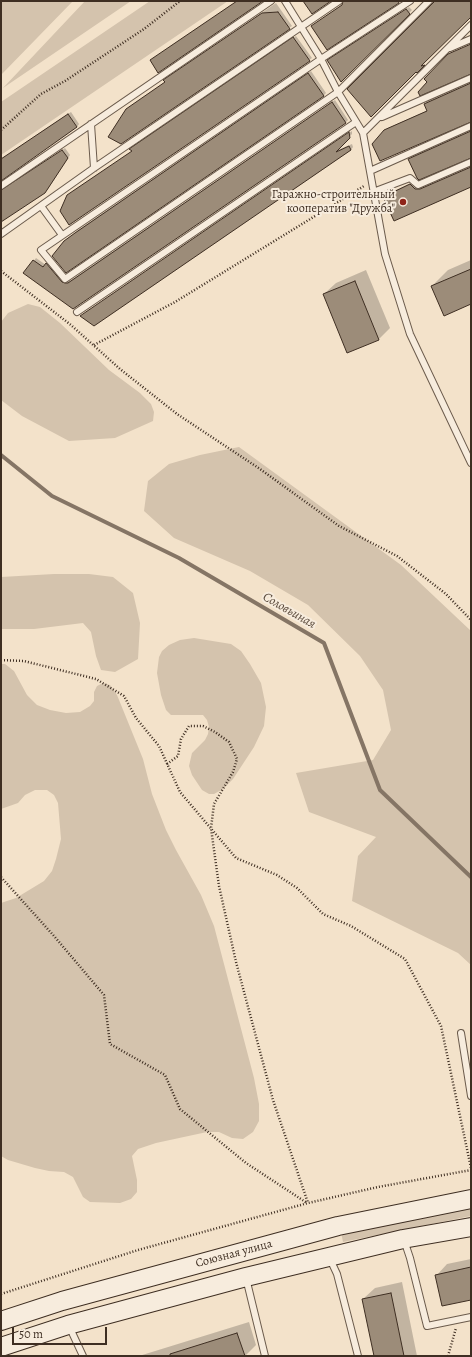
<!DOCTYPE html>
<meta charset="utf-8">
<style>
body{margin:0}
#map{position:relative;width:472px;height:1357px;overflow:hidden;background:#f3e2ca;font-family:Alegreya,serif}
canvas{display:block}
.frame{position:absolute;inset:0;border:2px solid #3e2e22;pointer-events:none}
.scale{position:absolute;left:12px;top:1327px;width:95px;height:18px;box-sizing:border-box;border:2px solid #3e2e22;border-top:0;padding-left:5px;font-size:12px;line-height:14px;white-space:nowrap;color:#3e2e22;-webkit-text-stroke:3px #f7ecdd;paint-order:stroke}
</style>
<div id="map">
<canvas width="472" height="1357"></canvas>
<div class="frame"></div>
<div class="scale">50 m</div>
</div>
<script>
const g = document.querySelector('canvas').getContext('2d');
g.lineJoin = 'round';
function fillPath(path, color) {
  g.fillStyle = color;
  g.fill(path, 'evenodd');
}
function shape(rows) {
  const path = new Path2D();
  for (const r of rows) {
    path.moveTo(r[0], r[1]);
    for (let i = 2; i < r.length; i += 2) path.lineTo(r[i], r[i + 1]);
  }
  return path;
}
function strokePath(path, color, width, dash) {
  g.strokeStyle = color;
  g.lineWidth = width;
  g.lineCap = dash ? 'butt' : 'round';
  g.setLineDash(dash || []);
  g.stroke(path);
}
function label(font, color, halo, rows, align = 'center') {
  g.font = font + ' Alegreya,serif';
  g.lineWidth = 4;
  g.setLineDash([]);
  g.textBaseline = 'middle';
  g.strokeStyle = halo;
  g.fillStyle = color;
  for (const [text, x, y, turn = 0] of rows) {
    g.save();
    g.translate(x, y);
    g.rotate((+turn || 0) * Math.PI / 180);
    g.textAlign = isNaN(turn) ? turn : align;
    if (halo) g.strokeText(text, 0, 0);
    g.fillText(text, 0, 0);
    g.restore();
  }
}
const green = shape([
 [1,1,73,1,1,75],
 [85,1,131,1,3,88],
 [150,1,228,1,1,155,1,102],
 [28,304,40,307,60,323,109,370,140,393,151,404,154,412,153,421,115,438,69,441,22,416,1,400,1,322,8,313],
 [239,447,401,565,471,631,471,965,458,953,352,901,358,856,376,837,309,812,296,773,373,760,391,730,383,690,360,656,308,605,250,571,174,538,144,511,148,481,169,464,200,455],
 [54,574,89,574,113,577,133,593,140,623,138,659,115,672,101,670,96,656,91,632,83,623,34,629,1,629,1,577],
 [194,638,231,644,241,651,250,664,261,683,266,707,264,726,254,747,233,779,223,789,214,794,209,794,202,790,192,775,189,766,192,753,205,740,208,734,209,727,207,720,203,715,171,715,166,710,161,695,157,673,159,657,162,651,169,645,180,640],
 [1,664,5,664,14,671,27,695,37,705,50,710,66,713,80,712,90,706,94,701,94,692,97,686,103,683,110,685,117,695,143,759,152,794,166,830,176,850,201,895,214,926,254,1078,259,1104,259,1121,253,1132,243,1139,232,1138,219,1132,207,1132,156,1143,138,1149,132,1156,137,1180,137,1192,131,1199,120,1203,90,1202,83,1197,73,1177,64,1172,49,1171,35,1168,8,1160,1,1156,1,903,16,898,44,881,52,871,56,859,61,839,58,803,54,795,47,790,35,790,25,795,18,803,1,809],
 [471,1205,471,1216,343,1242,341,1232]
]);
const shadow = shape([
 [344,1,399,1,327,49,312,26,344,3],
 [276,3,292,26,289,28,166,82,167,78],
 [409,7,412,10,342,81,331,58],
 [296,36,312,58,309,60,133,151,133,147],
 [311,71,326,93,323,96,64,241,78,230],
 [471,82,471,121,373,144,388,128,428,110,425,104,427,101],
 [335,100,348,120,346,122,73,308,25,273,36,258,46,265,49,262,64,280,68,281,71,280],
 [71,112,79,124,77,127,1,179,1,159],
 [471,130,471,157,410,159,412,156],
 [352,131,352,134,335,151,352,144,353,147,351,150,94,325,84,314],
 [65,148,70,155,48,189,1,221,1,187,2,188,7,187],
 [471,166,471,186,384,197,387,194,413,182,418,186,423,187],
 [471,260,471,303,432,286,448,270],
 [366,270,390,328,378,340,324,294,336,283],
 [471,1259,471,1299,436,1276,447,1264],
 [402,1282,417,1356,375,1356,363,1299,375,1288],
 [249,1322,256,1345,245,1356,139,1356]
]);
const stream = shape([
 [1,455,52,496,179,558,324,643,380,790,471,877]
]);
const building = shape([
 [237,1,263,1,158,73,150,60,237,1],
 [303,1,331,1,312,14,303,1],
 [343,1,398,1,399,3,327,50,311,26,342,5,343,1],
 [435,1,471,1,471,17,421,66,425,65,417,73,416,72,371,117,347,89,435,1],
 [406,9,410,14,341,82,327,60,406,9],
 [278,12,290,29,121,144,108,137,126,109,165,82,163,80,262,13,278,12],
 [293,37,310,61,69,225,60,211,67,195,132,151,129,149,293,37],
 [471,44,471,74,420,96,418,92,427,82,424,79,448,54,471,44],
 [308,73,324,96,66,273,52,256,64,241,75,233,308,73],
 [471,83,471,122,380,161,372,144,384,130,427,111,424,104,471,83],
 [332,102,346,123,73,309,23,273,33,260,43,267,46,263,62,282,65,283,68,283,332,102],
 [68,114,77,127,1,181,1,159,68,114],
 [471,131,471,158,419,180,417,178,408,159,471,131],
 [349,132,350,138,336,152,349,146,351,150,94,326,80,316,349,132],
 [62,150,68,158,45,193,1,222,1,190,62,150],
 [471,167,471,187,394,221,383,197,410,184,415,189,420,189,471,167],
 [471,269,471,304,444,316,431,286,471,269],
 [355,281,379,340,347,353,323,294,355,281],
 [471,1267,471,1300,442,1306,435,1275,471,1267],
 [391,1293,404,1356,374,1356,362,1299,391,1293],
 [237,1333,245,1356,170,1356,170,1354,237,1333]
]);
const path = shape([
 [1,130,41,94,65,81,144,29,180,1],
 [1,271,71,325,120,369,177,414,260,469,339,526,397,556,446,594,471,620],
 [94,345,175,302,364,186],
 [1,660,24,661,96,679,124,696,136,718,159,746,180,792,236,858,277,875,297,888,323,914,351,926,405,959,441,1026,471,1168],
 [167,764,178,756,181,739,189,726,203,726,215,732,229,742,237,759,233,772,214,804,211,828,219,886,236,962,273,1100,308,1203],
 [1,877,54,936,104,995,110,1044,165,1075,180,1109,246,1163,307,1203],
 [1,1294,138,1250,308,1203,378,1187,471,1170],
 [448,1356,456,1328]
]);
const service = shape([
 [285,1,321,59,338,92,363,133,385,254,410,334,471,463],
 [410,1,321,59,41,250,65,279,338,92,429,1],
 [450,48,471,39],
 [382,117,471,78],
 [91,124,94,168],
 [363,133,471,25],
 [370,171,471,126],
 [1,186,271,1],
 [373,192,410,178,418,185,471,162],
 [41,206,62,235],
 [1,234,94,168,339,1],
 [77,312,356,122],
 [461,1033,471,1096],
 [404,1240,410,1258,427,1326,471,1317],
 [330,1259,337,1274,358,1356],
 [246,1278,265,1356],
 [69,1326,83,1356]
]);
const secondary = shape([
 [1,1321,62,1301,338,1226,471,1199],
 [1,1347,68,1325,246,1277,403,1239,471,1227]
]);
const markers = [
 [403,202,4,"#8f2418"]
];
const poiNames = [
 ["Гаражно-строительный",395,195],
 ["кооператив \"Дружба\"",395,209]
];
const streetNames = [
 ["Союзная улица",234,1254,-15]
];
const waterNames = [
 ["Соловьиная",289,611,30]
];
fillPath(green, '#d4c3ad');
fillPath(shadow, '#0003');
strokePath(stream, '#857565', 4);
fillPath(building, '#9c8c79');
strokePath(building, '#3e2e22', 1);
strokePath(service, '#6b5b4c', 8);
strokePath(secondary, '#3e2e22', 20);
strokePath(path, '#3e2e22', 2.5, [1, 2]);
strokePath(service, '#f7ecdd', 6);
strokePath(secondary, '#f7ecdd', 18);
for (const [x, y, r, color] of markers) {
  const dot = new Path2D();
  dot.arc(x, y, r, 0, 2 * Math.PI);
  g.fillStyle = color;
  g.fill(dot);
  strokePath(dot, '#f7ecdd', 1.5);
}
label('12px', '#3e2e22', '#f7ecdd', poiNames, 'right');
label('12px', '#3e2e22', '#f7ecdd', streetNames);
label('italic 13px', '#5c4c3e', '#f7ecdd', waterNames);
</script>
